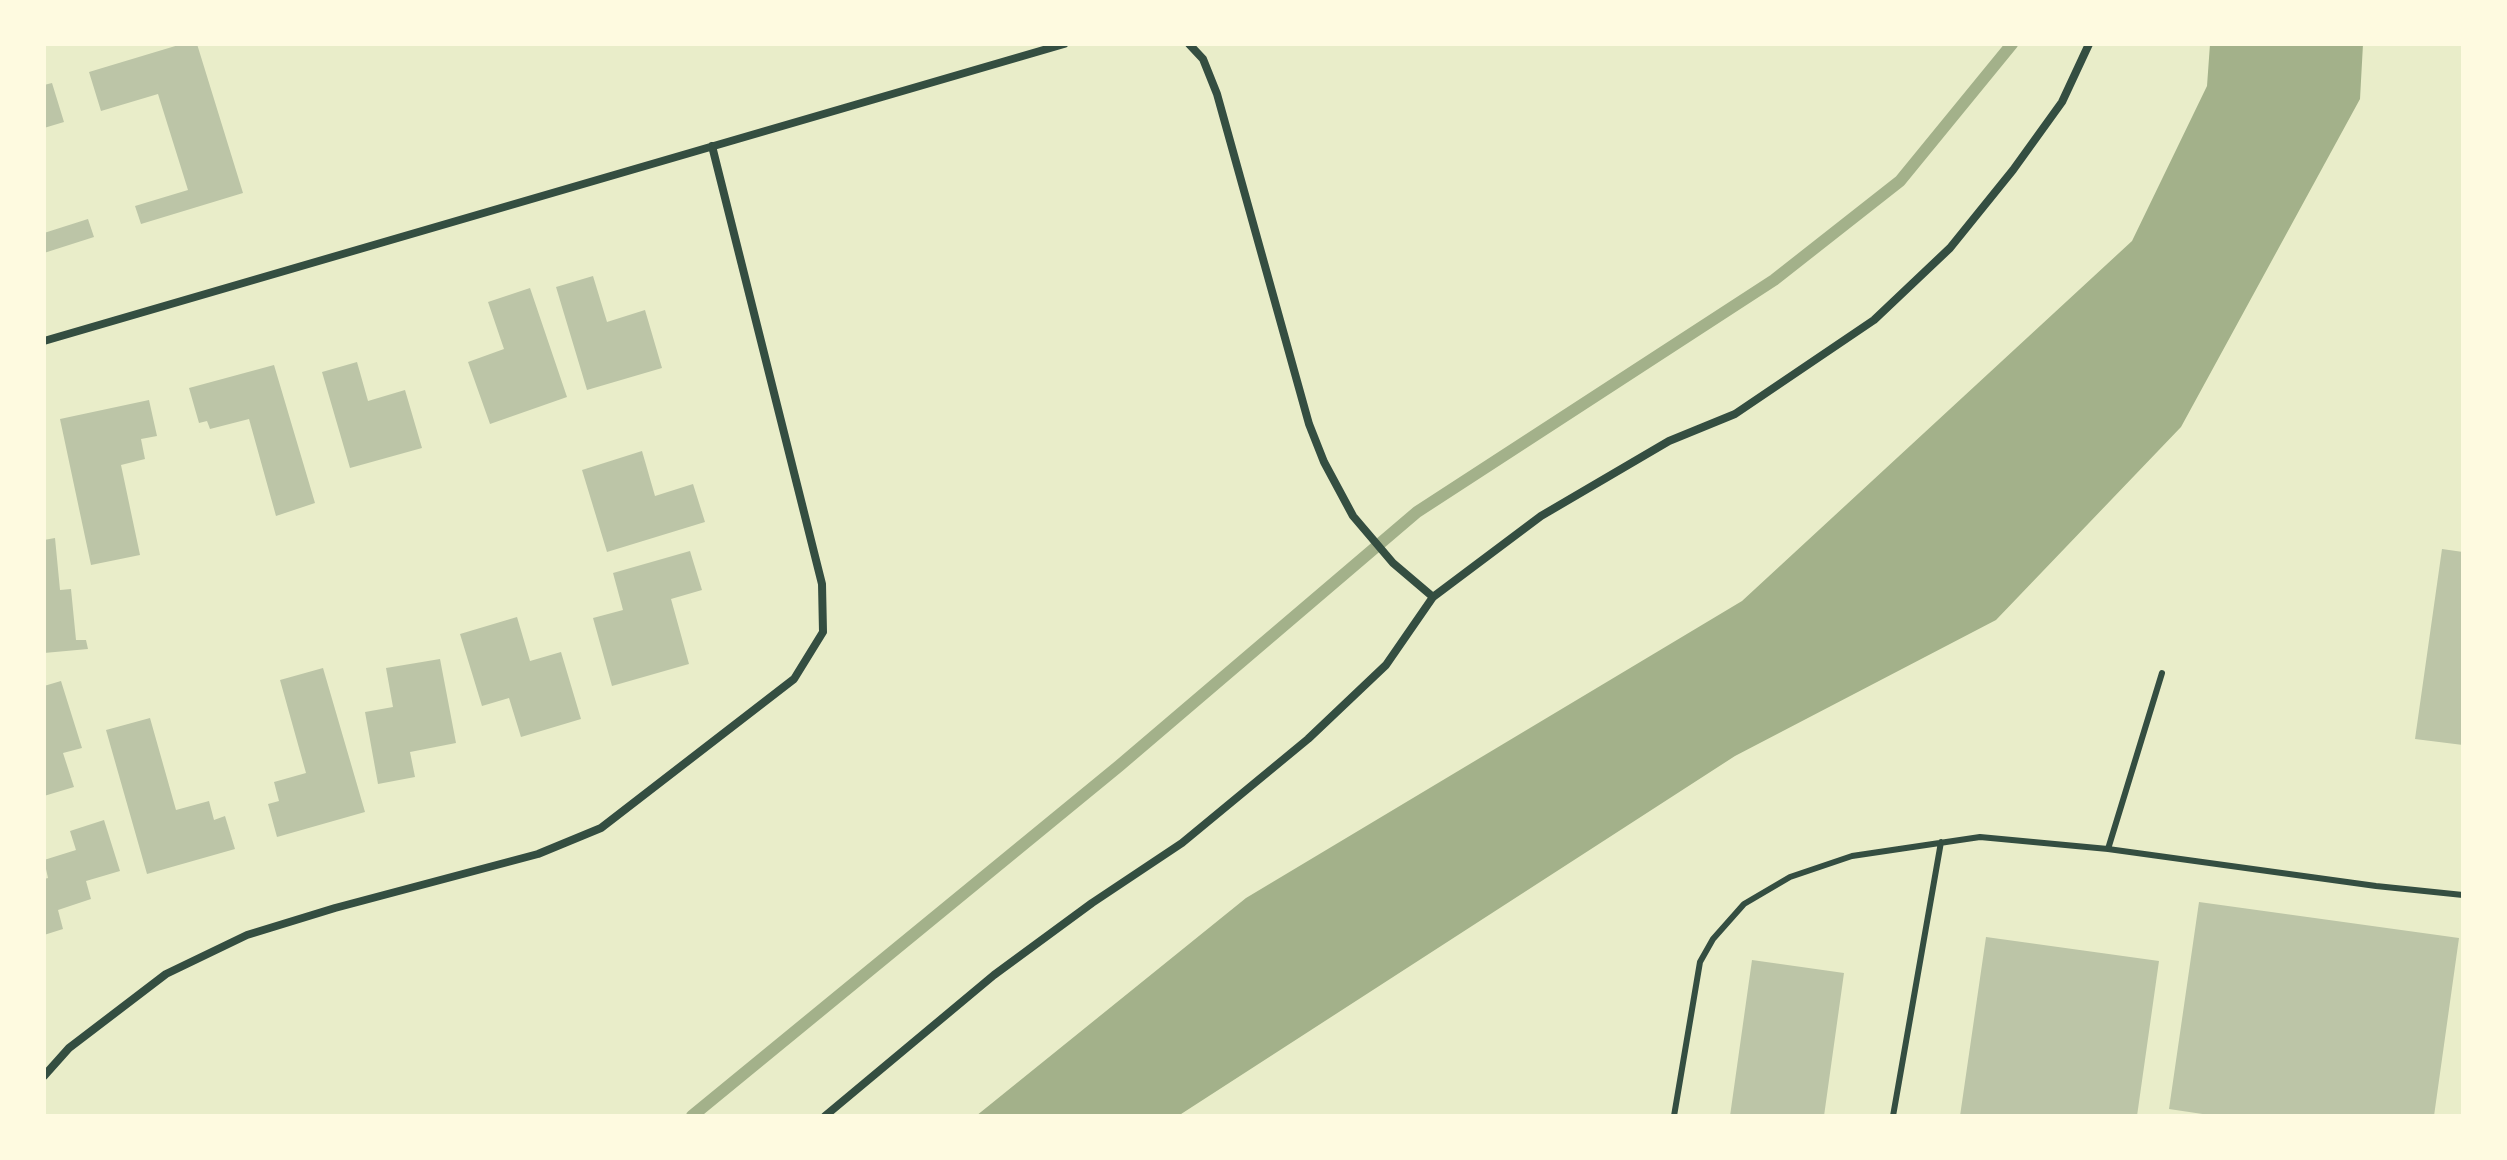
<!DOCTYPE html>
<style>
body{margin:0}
#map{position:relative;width:2507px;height:1160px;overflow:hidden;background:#e9edc9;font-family:"Fira Sans",sans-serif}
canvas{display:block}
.frame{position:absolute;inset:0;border:46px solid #fefae0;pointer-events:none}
</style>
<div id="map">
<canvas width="2507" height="1160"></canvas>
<div class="frame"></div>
</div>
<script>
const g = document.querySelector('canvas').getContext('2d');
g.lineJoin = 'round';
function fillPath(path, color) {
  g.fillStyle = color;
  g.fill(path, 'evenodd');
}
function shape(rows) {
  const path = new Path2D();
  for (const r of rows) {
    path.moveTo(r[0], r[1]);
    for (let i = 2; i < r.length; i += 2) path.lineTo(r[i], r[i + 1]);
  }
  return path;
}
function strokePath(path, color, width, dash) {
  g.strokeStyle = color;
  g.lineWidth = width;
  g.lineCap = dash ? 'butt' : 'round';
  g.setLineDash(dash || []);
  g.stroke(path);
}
const water = shape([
 [2210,44,2363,44,2360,99,2181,427,1996,620,1735,756,1178,1116,976,1116,1246,898,1742,601,2132,241,2207,86]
]);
const stream = shape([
 [692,1116,1119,766,1417,512,1774,280,1900,181,2012,44]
]);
const building = shape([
 [182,44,197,44,243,193,141,224,135,206,188,190,158,94,101,111,89,72],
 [52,83,64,122,44,128,44,85],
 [88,219,94,237,44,253,44,233],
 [593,276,607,322,645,310,662,368,587,390,556,287],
 [530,288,567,397,490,424,468,362,504,349,488,302],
 [357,362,368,401,405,390,422,448,350,468,322,372],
 [274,365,315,503,276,516,249,419,210,429,207,421,199,423,189,388],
 [149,400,157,436,141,439,145,459,121,465,140,555,91,565,60,419],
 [642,451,655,496,693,484,705,522,607,552,582,470],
 [55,538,60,590,71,589,76,640,86,640,88,649,44,653,44,540],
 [2442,549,2463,552,2463,745,2415,739],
 [690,551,702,590,671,599,689,664,612,686,593,618,623,610,613,573],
 [517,617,530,661,561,652,581,719,521,737,509,698,482,706,460,634],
 [440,659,456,743,410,752,415,777,378,784,365,712,393,707,386,668],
 [323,668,365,812,277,837,268,804,279,801,274,782,306,773,280,680],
 [61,681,82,748,63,753,74,787,44,796,44,686],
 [150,718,176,810,209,801,214,820,225,816,235,849,147,874,106,730],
 [104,820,120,871,86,881,91,899,58,910,63,929,44,935,44,879,48,878,44,860,76,850,70,831],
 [2199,902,2459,938,2434,1116,2216,1116,2169,1109],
 [1986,937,2159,961,2137,1116,1960,1116],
 [1752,960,1844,973,1824,1116,1730,1116]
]);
const service = shape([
 [2108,849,2162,673],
 [1674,1116,1700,962,1713,939,1744,904,1790,877,1852,856,1980,837,2108,849,2376,886,2463,895],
 [1893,1116,1941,842]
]);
const minor = shape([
 [1189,44,1203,59,1217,94,1309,424,1324,462,1353,516,1393,563,1433,597],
 [44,341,1064,44],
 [44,1076,69,1048,166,974,247,935,335,908,538,854,601,828,794,679,823,632,822,584,712,146],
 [825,1116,994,975,1092,903,1182,843,1308,739,1386,665,1433,597,1541,516,1669,441,1735,414,1874,320,1950,248,2013,170,2062,102,2089,44]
]);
fillPath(water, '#a3b18a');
strokePath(stream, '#a3b18a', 12);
fillPath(building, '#bcc5a7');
strokePath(service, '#344e41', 6);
strokePath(minor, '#344e41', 8);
</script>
